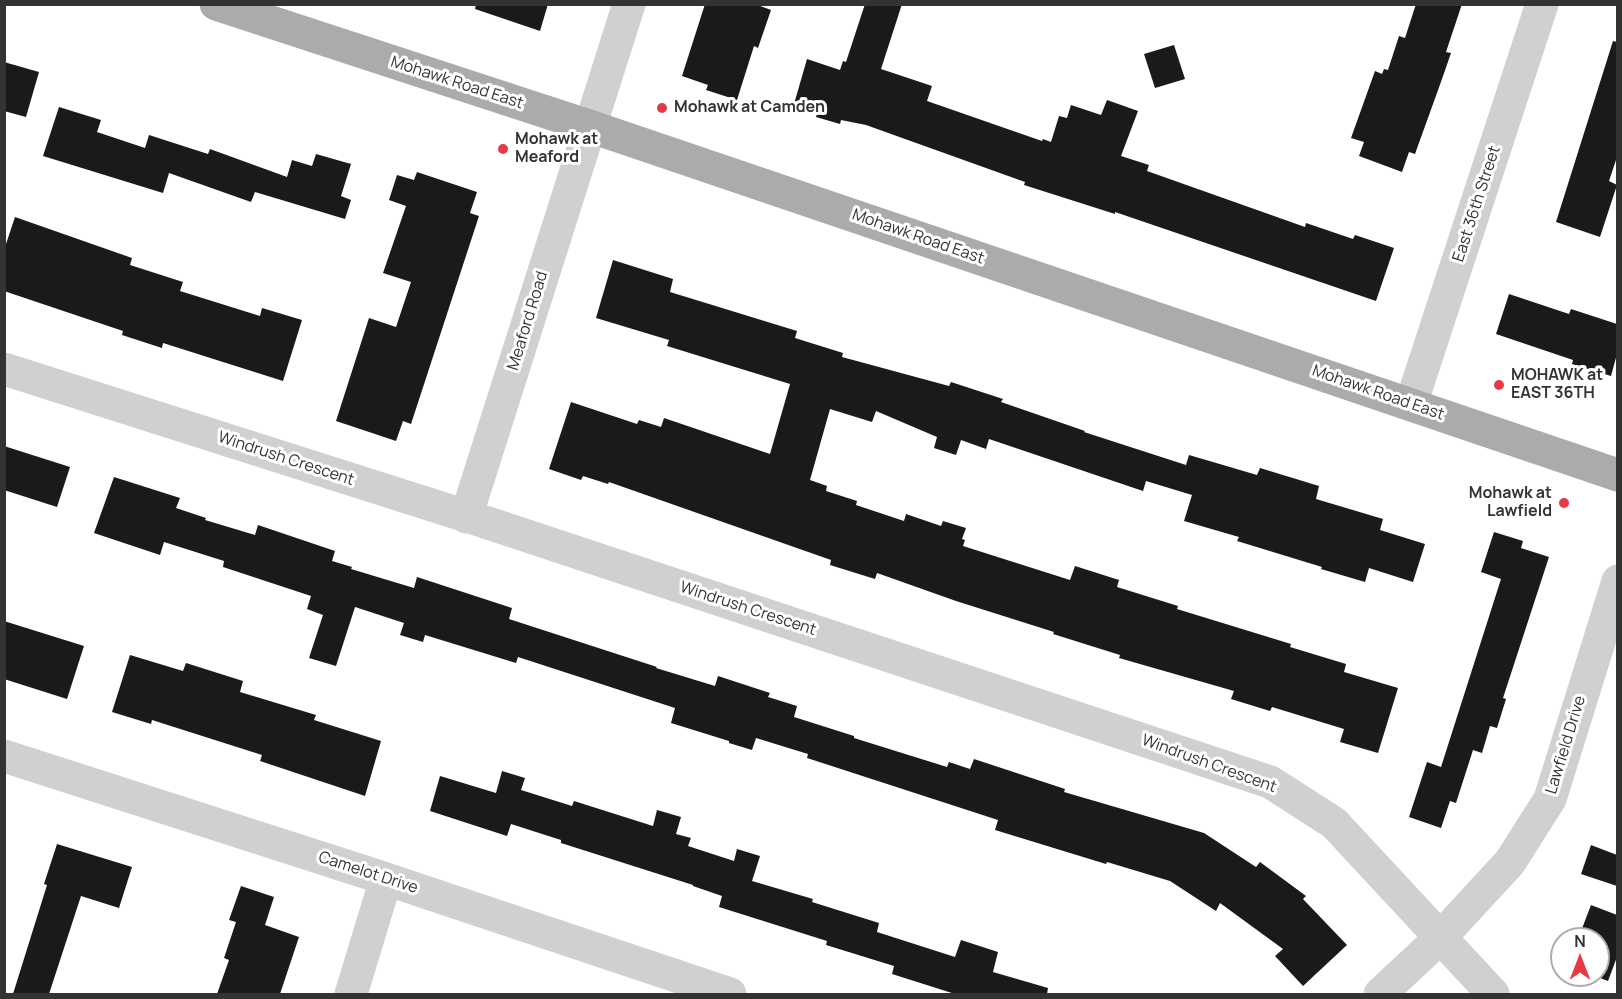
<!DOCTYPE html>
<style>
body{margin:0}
#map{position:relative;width:1622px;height:999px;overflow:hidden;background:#fff;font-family:Manrope,sans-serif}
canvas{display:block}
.frame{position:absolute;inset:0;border:6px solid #333;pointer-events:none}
.north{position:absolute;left:1550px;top:927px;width:60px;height:60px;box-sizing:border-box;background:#fff;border:2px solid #adadad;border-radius:50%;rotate:0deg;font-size:16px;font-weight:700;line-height:24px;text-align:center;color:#333}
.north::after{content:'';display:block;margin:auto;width:21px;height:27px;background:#e63946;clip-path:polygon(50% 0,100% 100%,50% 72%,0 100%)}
</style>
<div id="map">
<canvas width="1622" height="999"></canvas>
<div class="frame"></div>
<div class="north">N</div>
</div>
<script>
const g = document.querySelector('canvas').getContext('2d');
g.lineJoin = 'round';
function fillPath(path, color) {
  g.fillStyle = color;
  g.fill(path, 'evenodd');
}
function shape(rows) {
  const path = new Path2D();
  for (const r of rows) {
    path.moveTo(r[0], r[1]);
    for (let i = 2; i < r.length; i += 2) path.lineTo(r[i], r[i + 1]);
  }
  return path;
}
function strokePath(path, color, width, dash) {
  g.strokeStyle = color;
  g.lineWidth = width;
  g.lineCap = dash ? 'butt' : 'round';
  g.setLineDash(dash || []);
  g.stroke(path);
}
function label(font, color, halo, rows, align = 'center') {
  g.font = font + ' Manrope,sans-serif';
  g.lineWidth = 6;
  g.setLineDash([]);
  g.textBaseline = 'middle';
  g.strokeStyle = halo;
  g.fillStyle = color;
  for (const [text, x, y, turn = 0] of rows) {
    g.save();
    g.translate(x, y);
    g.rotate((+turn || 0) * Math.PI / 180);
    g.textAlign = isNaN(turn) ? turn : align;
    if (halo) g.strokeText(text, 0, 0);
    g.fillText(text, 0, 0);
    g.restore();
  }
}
const building = shape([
 [476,4,548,4,540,31,475,9],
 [705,4,755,4,771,10,758,48,754,46,737,100,706,90,708,85,682,76],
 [865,4,902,4,881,69,932,86,927,101,1042,141,1043,139,1051,142,1059,116,1067,118,1071,105,1101,115,1107,100,1138,111,1121,156,1149,165,1147,171,1305,227,1306,223,1353,239,1355,235,1394,248,1376,301,1115,212,1115,214,1024,185,1025,182,866,125,841,120,840,124,816,117,818,111,794,104,807,59,840,70,843,61,846,62],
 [1416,4,1462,4,1446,52,1451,53,1442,79,1415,154,1409,152,1402,172,1359,156,1364,142,1351,138,1375,71,1382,74,1384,69,1388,70,1399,36,1405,38],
 [1613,41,1617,42,1617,157,1609,181,1617,185,1600,237,1556,222],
 [1174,45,1185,79,1155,88,1144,54],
 [4,62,39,72,26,117,4,111],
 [59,107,101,120,97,132,145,148,149,135,208,154,210,149,287,177,292,160,312,166,316,154,351,164,341,196,351,200,345,219,255,192,251,202,169,173,163,193,43,156],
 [417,172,477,192,470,213,479,216,411,424,403,421,396,441,336,421,369,318,396,327,411,282,383,273,406,206,389,200,397,175,414,180],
 [15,217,132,258,130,265,183,282,180,291,260,316,262,308,302,320,283,381,163,343,162,348,122,335,123,331,4,291,4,250],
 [613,260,673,279,670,292,797,331,795,338,843,353,842,357,949,386,951,382,1003,399,1001,402,1085,431,1084,432,1186,465,1189,455,1257,475,1260,468,1319,486,1316,499,1383,519,1380,530,1425,544,1413,582,1369,568,1365,582,1321,569,1322,567,1237,541,1239,537,1184,521,1192,495,1146,481,1143,491,989,439,986,449,961,440,956,455,934,448,937,437,876,411,872,422,830,409,810,480,827,486,826,491,857,501,856,505,904,521,906,514,941,526,943,521,966,528,962,539,965,540,963,546,1070,580,1075,566,1119,580,1117,587,1178,606,1177,609,1291,644,1290,647,1346,664,1344,672,1398,688,1378,753,1340,742,1344,729,1272,707,1270,711,1231,699,1234,691,1119,658,1120,655,1053,634,1054,632,956,601,877,573,875,579,830,565,831,560,609,482,608,484,583,476,581,480,549,469,571,402,637,424,639,420,661,427,664,418,770,454,790,384,667,346,669,340,596,318],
 [1509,294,1569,314,1571,309,1617,324,1617,354,1611,376,1572,364,1573,360,1496,334],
 [4,446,70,467,57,507,4,490],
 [114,477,180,498,176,508,206,518,205,520,255,535,258,525,335,551,332,561,352,567,351,569,414,588,417,577,512,608,509,619,657,667,656,668,715,686,718,676,770,693,768,697,797,706,794,717,854,736,854,738,947,767,949,762,970,769,974,759,1065,789,1064,792,1204,833,1256,867,1260,862,1306,896,1303,899,1347,945,1303,986,1275,956,1283,949,1220,903,1216,911,1170,881,1107,862,1106,864,995,830,998,820,807,758,808,754,756,738,752,750,729,743,729,741,671,723,675,708,518,657,516,663,425,635,423,642,400,635,404,623,355,607,336,666,309,658,323,615,307,609,311,596,223,567,224,561,164,542,160,555,94,533],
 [1494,532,1523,541,1521,548,1549,557,1503,698,1506,699,1497,728,1490,726,1482,753,1473,750,1456,803,1450,801,1441,828,1409,817,1427,762,1441,767,1501,579,1481,572],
 [4,621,84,646,67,699,4,679],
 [130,655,183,671,186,663,243,681,240,692,316,715,314,720,381,741,365,796,260,761,262,755,152,720,151,724,112,712],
 [502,771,525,778,521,790,572,806,574,801,653,826,657,810,681,817,676,834,691,838,688,846,734,861,737,849,760,856,752,881,813,899,812,902,879,923,877,932,955,957,961,940,998,952,993,972,1048,988,1047,994,955,994,892,974,894,966,826,945,827,941,719,907,722,896,693,886,693,885,561,843,561,840,511,824,507,836,430,811,440,776,496,793],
 [57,844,132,867,119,908,81,896,49,994,13,994,47,885,44,884],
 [1591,845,1617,855,1617,886,1581,874],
 [241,886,274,897,265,925,299,937,280,994,217,994,229,960,224,958,236,922,229,920],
 [1591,905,1617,915,1617,957,1608,981,1592,975,1598,975,1598,939,1578,939],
 [1564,934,1577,939,1562,939,1562,964,1554,960]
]);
const minor = shape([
 [4,369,482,521,1270,782,1334,823,1493,994],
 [1411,404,1542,4],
 [466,517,629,4],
 [4,756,371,874,730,994],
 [351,994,386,879],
 [1380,994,1439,939,1510,862,1550,799,1618,581]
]);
const major = shape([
 [216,4,589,126,1618,475]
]);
const markers = [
 [662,108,6,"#e63946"],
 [503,149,6,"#e63946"],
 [1499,385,6,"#e63946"],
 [1564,503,6,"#e63946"]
];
const streetNames = [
 ["Mohawk Road East",457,83,18],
 ["East 36th Street",1477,204,-72],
 ["Mohawk Road East",918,237,19],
 ["Meaford Road",528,321,-73],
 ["Mohawk Road East",1378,393,19],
 ["Windrush Crescent",286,459,18],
 ["Windrush Crescent",748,609,18],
 ["Lawfield Drive",1566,745,-73],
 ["Windrush Crescent",1209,764,20],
 ["Camelot Drive",368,873,18]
];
const poiNames = [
 ["Mohawk at Camden",674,108],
 ["Mohawk at",515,140],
 ["Meaford",515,158],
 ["MOHAWK at",1511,376],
 ["EAST 36TH",1511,394],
 ["Mohawk at",1552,494,"right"],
 ["Lawfield",1552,512,"right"]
];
fillPath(building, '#1a1a1a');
strokePath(minor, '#d0d0d0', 33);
strokePath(major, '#ababab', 33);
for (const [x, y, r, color] of markers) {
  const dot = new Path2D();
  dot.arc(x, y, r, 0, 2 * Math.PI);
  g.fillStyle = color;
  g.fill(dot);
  strokePath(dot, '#fff', 2);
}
label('16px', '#333', '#fff', streetNames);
label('bold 16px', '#333', '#fff', poiNames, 'left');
</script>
